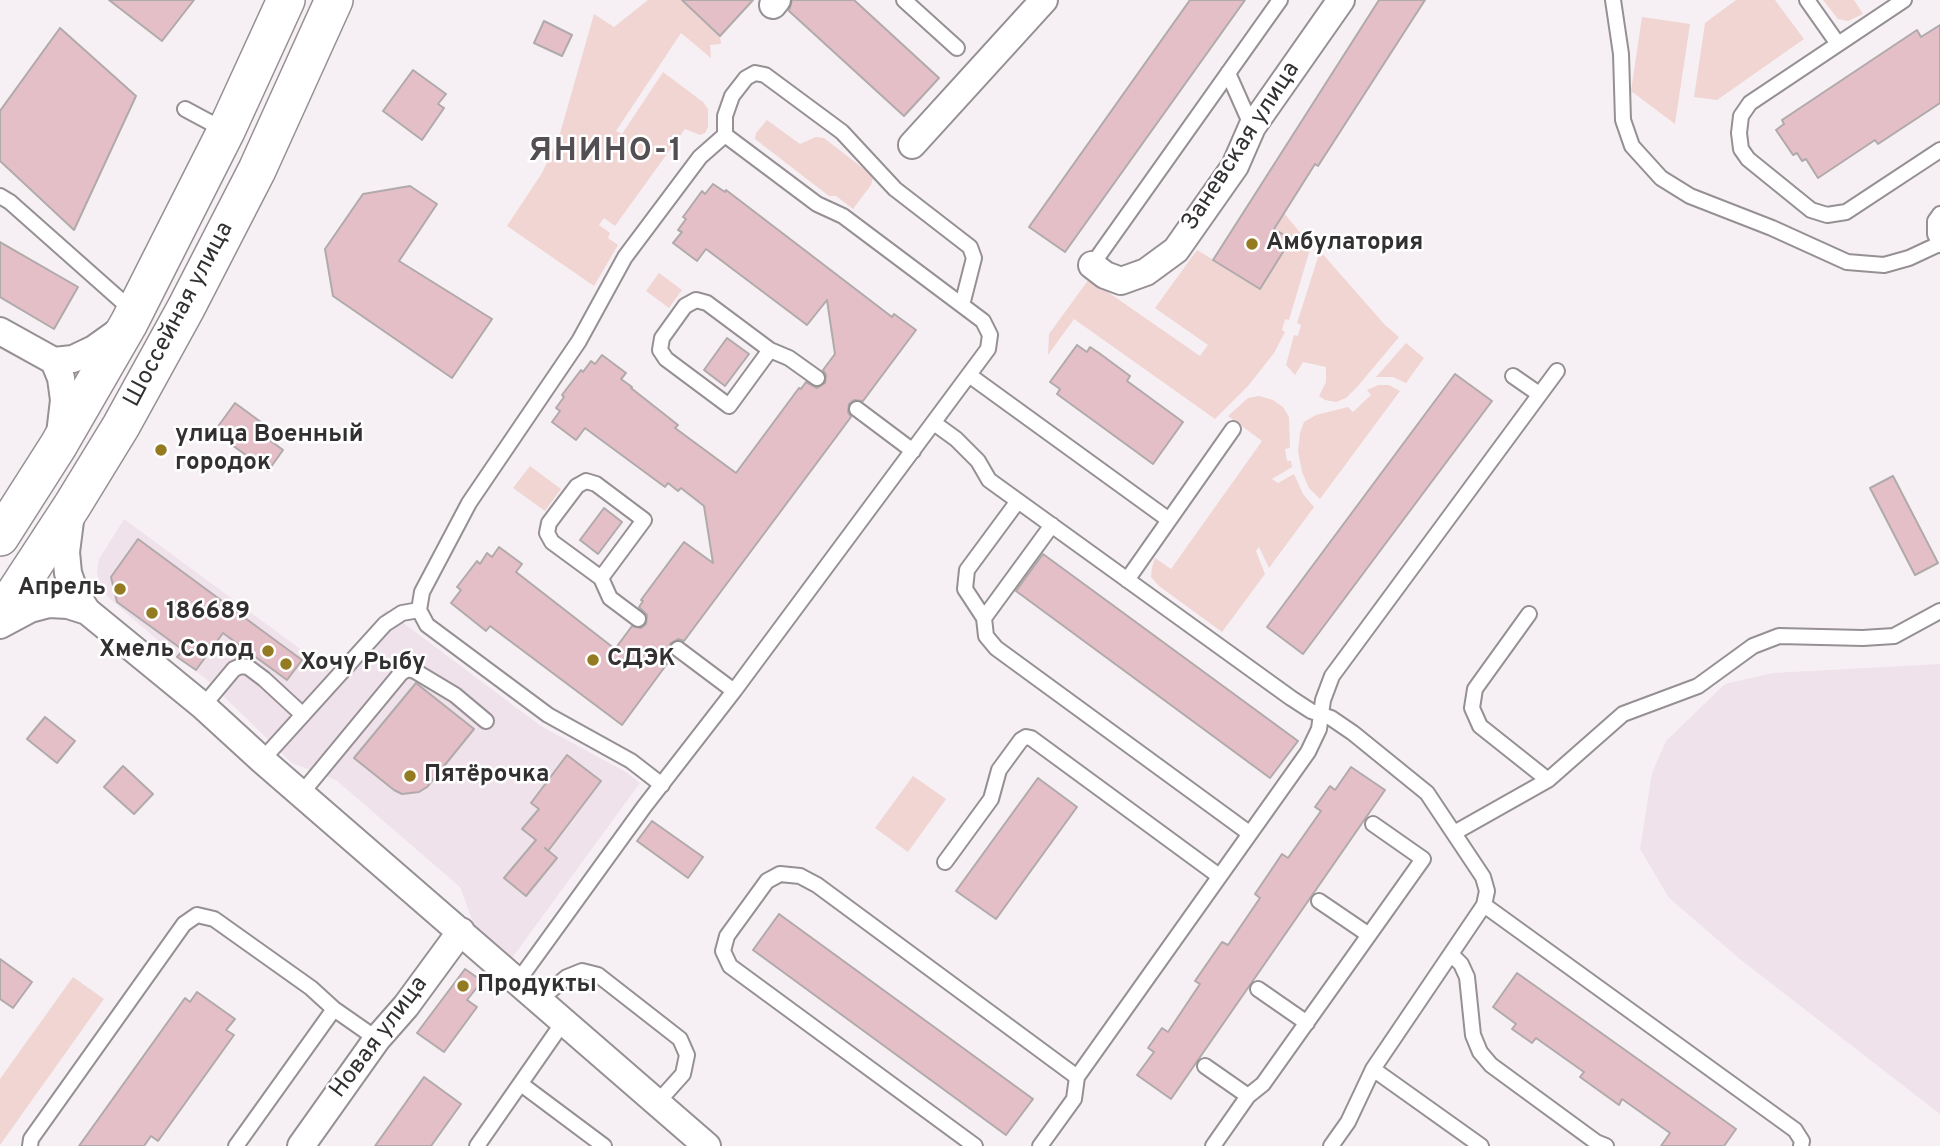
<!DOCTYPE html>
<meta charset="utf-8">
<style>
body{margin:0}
canvas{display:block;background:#f6f0f4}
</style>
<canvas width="1940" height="1146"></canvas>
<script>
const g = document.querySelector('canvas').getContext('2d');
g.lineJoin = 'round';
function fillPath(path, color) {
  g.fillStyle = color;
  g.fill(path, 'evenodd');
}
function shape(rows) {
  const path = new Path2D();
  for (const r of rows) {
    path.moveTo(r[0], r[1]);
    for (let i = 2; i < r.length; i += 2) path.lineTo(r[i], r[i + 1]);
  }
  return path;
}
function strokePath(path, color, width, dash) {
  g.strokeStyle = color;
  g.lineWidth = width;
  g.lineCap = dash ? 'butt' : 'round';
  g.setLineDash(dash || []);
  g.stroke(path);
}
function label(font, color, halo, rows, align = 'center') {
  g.font = font + ' Overpass,sans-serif';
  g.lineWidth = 5;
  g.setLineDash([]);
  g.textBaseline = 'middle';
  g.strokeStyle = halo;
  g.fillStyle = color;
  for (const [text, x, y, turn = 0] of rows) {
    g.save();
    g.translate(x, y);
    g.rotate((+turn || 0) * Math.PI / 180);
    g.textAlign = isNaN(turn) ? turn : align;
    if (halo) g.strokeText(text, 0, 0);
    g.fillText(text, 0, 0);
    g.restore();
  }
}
const built = shape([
 [124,519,330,671,386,610,541,726,626,772,640,783,512,958,474,925,460,887,336,780,292,763,205,678,177,657,108,597,100,586,97,572,99,559],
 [1940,664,1940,1114,1741,960,1669,898,1640,849,1652,773,1666,741,1725,684,1773,673]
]);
const green = shape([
 [648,0,682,0,720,36,721,44,710,45,711,58,681,33,616,131,622,134,663,72,703,102,708,109,708,127,705,133,700,135,685,129,615,226,604,218,599,225,610,233,608,238,618,245,594,286,507,226,542,173,559,137,594,14,614,27],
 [1736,0,1775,0,1804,39,1717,100,1694,97,1705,23],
 [1823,0,1854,0,1863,14,1848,21,1838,19],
 [1642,17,1690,24,1675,124,1631,91],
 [767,120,800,144,816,137,824,138,869,173,873,178,871,185,853,209,836,196,829,196,755,139,756,133],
 [1284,213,1311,246,1289,320,1285,319,1282,330,1285,332,1274,353,1248,386,1215,419,1074,319,1048,355,1049,334,1089,279,1200,356,1208,345,1155,308,1197,250,1260,288,1290,239,1274,229],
 [1320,251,1385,325,1399,337,1358,386,1346,398,1336,402,1325,400,1319,396,1326,382,1326,367,1303,362,1295,375,1286,365,1294,335,1298,336,1301,325,1297,323],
 [659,273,682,290,669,308,646,291],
 [1406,343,1424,358,1406,383,1393,377,1376,377],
 [1378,385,1389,385,1400,391,1320,499,1309,488,1302,472,1298,451,1300,433,1304,422,1316,415,1348,407,1353,412,1371,395,1367,390],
 [1259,396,1273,400,1283,407,1289,417,1290,448,1285,449,1287,461,1291,461,1292,467,1272,479,1278,483,1294,474,1303,494,1314,507,1269,568,1259,547,1256,551,1265,574,1222,632,1159,586,1151,577,1152,567,1155,558,1171,569,1262,441,1228,416,1248,398],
 [530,466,561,489,545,511,513,488],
 [913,776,946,799,908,852,875,828],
 [73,977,104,999,0,1145,0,1079]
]);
const building = shape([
 [109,0,194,0,162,41,109,0],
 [682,0,753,0,720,36,682,0],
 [792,0,854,0,939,78,904,116,789,11,792,0],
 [1190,0,1245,0,1065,252,1029,227,1190,0],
 [1379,0,1425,0,1318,166,1315,164,1274,229,1291,239,1260,289,1213,260,1379,0],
 [544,21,572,35,562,56,534,43,544,21],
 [1940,25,1940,103,1878,144,1875,140,1818,178,1806,159,1802,161,1797,153,1793,155,1776,130,1784,124,1782,120,1917,30,1921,37,1940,25],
 [60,28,136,96,74,230,0,161,0,111,60,28],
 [413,70,446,94,438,104,444,108,422,140,383,111,413,70],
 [713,184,725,192,726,190,892,317,894,314,916,330,863,401,854,400,849,404,848,412,851,417,684,641,678,639,671,643,668,649,672,657,622,725,490,626,486,631,451,603,461,590,457,587,477,561,480,564,487,553,492,557,499,547,522,564,516,572,615,649,632,626,641,628,646,624,647,615,639,607,643,601,641,600,684,542,713,563,704,506,681,488,678,491,668,483,665,487,585,428,576,440,552,422,560,411,556,408,564,397,562,395,581,370,583,372,591,361,595,364,602,355,626,373,621,379,632,387,631,388,678,425,675,428,736,473,799,388,801,389,806,382,817,388,825,383,826,375,823,370,835,354,827,300,807,325,706,249,697,261,673,243,682,232,678,230,686,219,683,217,702,191,705,194,713,184],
 [410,186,437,204,399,261,492,319,452,378,333,296,325,249,363,194,410,186],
 [0,242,78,287,54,329,0,297,0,242],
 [727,338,749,354,725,386,704,370,727,338],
 [1077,345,1087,352,1090,347,1099,353,1130,376,1127,381,1183,422,1153,464,1057,394,1060,389,1050,382,1077,345],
 [1455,374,1492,401,1303,654,1267,627,1455,374],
 [235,403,273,431,267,438,283,450,268,471,214,432,235,403],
 [1893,476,1938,563,1915,575,1870,488,1893,476],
 [604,508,622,522,598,554,580,540,604,508],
 [138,539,302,660,287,680,223,633,196,670,177,657,183,650,117,602,111,577,138,539],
 [1043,554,1298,741,1270,778,1016,591,1043,554],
 [416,683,474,729,427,787,419,792,402,794,394,790,354,758,416,683],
 [45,717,75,741,57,763,27,739,45,717],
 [567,755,601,781,548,851,545,848,557,858,526,896,504,878,536,840,522,829,539,809,531,803,567,755],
 [123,766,153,794,134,814,104,787,123,766],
 [1351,767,1385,790,1171,1099,1137,1075,1154,1052,1148,1048,1162,1028,1168,1032,1200,984,1195,981,1222,942,1228,945,1260,898,1255,894,1282,854,1288,858,1321,811,1315,807,1330,786,1335,790,1351,767],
 [1038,778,1077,807,996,919,956,891,1038,778],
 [652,821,703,857,688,878,637,841,652,821],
 [779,914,1033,1099,1006,1135,753,950,779,914],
 [0,959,32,982,13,1008,0,999,0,959],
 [465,969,482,981,467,1000,477,1007,444,1052,417,1033,465,969],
 [1517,973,1736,1129,1724,1146,1661,1146,1670,1133,1622,1099,1619,1105,1580,1077,1584,1072,1536,1038,1532,1043,1512,1029,1516,1024,1493,1007,1517,973],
 [197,992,235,1019,226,1030,234,1035,158,1141,151,1136,144,1146,79,1146,185,998,190,1002,197,992],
 [424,1077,461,1104,431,1146,375,1146,424,1077]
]);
const lane = shape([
 [904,0,957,48],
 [1613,0,1621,54,1623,120,1632,146,1661,178,1690,196,1772,228,1847,262,1884,265,1909,258,1939,244],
 [1807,0,1838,44],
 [1904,0,1750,103,1741,116,1739,133,1741,149,1748,159,1811,210,1827,215,1846,212,1940,150],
 [1228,73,1252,127],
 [185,109,226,131],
 [725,135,725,116,732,96,746,78,755,73,765,75,842,132,895,189,970,247,974,258,962,305],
 [0,196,10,202,134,312],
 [1940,214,1935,221,1935,234,1940,245],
 [1092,265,1280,0],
 [770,350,729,406,666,359,660,350,662,338,685,306,696,300,707,303,770,350,789,358,817,378],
 [969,375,1169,520],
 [1513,376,1539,394],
 [857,409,913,451],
 [934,423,956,439,978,461,989,480,1291,698,1311,711,1331,718,1353,733,1427,793,1483,877,1487,891,1484,905,1373,1069,1348,1122,1331,1146],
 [1052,525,984,618,986,636,996,648,1249,833],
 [601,578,644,520,596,484,586,481,577,486,549,523,547,533,552,542,601,578,610,598,638,619],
 [1127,580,1233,429],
 [1529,614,1475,689,1472,708,1480,726,1548,780],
 [984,618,965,589,967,570,1018,501],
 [678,649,734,691],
 [203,706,234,669,241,666,248,667,264,679,303,715],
 [262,760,385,624,402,613,419,610],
 [301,794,401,673,408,669,415,671,455,695,486,721],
 [1454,833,1548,780,1623,714,1698,686,1753,646,1779,636,1863,638,1894,636,1940,611],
 [945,862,991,799,999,770,1021,740,1026,737,1031,738,1219,876],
 [1319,901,1369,935],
 [1484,905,1795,1130,1802,1141,1801,1146],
 [1451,954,1461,964,1467,977,1473,1035,1480,1052,1491,1065,1596,1142,1606,1146],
 [518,981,644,807,734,691,754,664,988,349,990,335,983,321,843,216,817,204,725,135,700,157,625,257,579,341,469,503,422,592,419,610,427,625,548,715,631,761,662,785],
 [1258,989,1307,1023],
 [539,1000,567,977,582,971,598,975,680,1039,687,1055,683,1074,657,1103],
 [1205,1066,1248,1096],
 [1373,1069,1481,1146],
 [521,1084,604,1146],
 [30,1146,31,1139,184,924,197,915,214,919,311,988,334,1009,377,1039],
 [236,1146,334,1009],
 [477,1146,564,1021],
 [975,1146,730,966,723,951,727,936,767,881,780,874,800,876,817,885,1077,1077],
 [1040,1146,1074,1099,1077,1077,1308,752,1319,729,1323,700,1332,676,1557,371],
 [1213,1146,1248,1096,1263,1084,1423,859,1373,824]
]);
const street = shape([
 [773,5,777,0],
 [912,145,1044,0],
 [1092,265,1105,275,1121,281,1146,272,1176,250,1235,166,1252,127,1341,0],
 [0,331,54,361,73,359,94,349,122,329],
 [54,361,61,378,64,400,60,434],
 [71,513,66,552,68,573,75,593,87,611,203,706,262,760,707,1146],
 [0,625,30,609,49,604,68,605,87,611],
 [301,1146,377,1039,406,1006,461,931]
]);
const secondary = shape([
 [0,537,58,446,129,323,226,131,286,0],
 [0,616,72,506,121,426,186,308,257,170,334,0]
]);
const markers = [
 [1252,244,7,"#947b22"],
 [161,450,7,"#947b22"],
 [120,589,7,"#947b22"],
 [152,613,7,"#947b22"],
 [268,651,7,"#947b22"],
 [593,660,7,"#947b22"],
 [286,664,7,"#947b22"],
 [410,776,7,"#947b22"],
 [463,986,7,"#947b22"]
];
const streetNames = [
 ["Заневская улица",1242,147,-57],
 ["Шоссейная улица",180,315,-62],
 ["Новая улица",380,1038,-53]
];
const poiNames = [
 ["Амбулатория",1266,244],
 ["улица Военный",175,436],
 ["городок",175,464],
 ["Апрель",106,589,"right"],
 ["186689",166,613],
 ["Хмель Солод",254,651,"right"],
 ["СДЭК",607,660],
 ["Хочу Рыбу",300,664],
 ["Пятёрочка",424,776],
 ["Продукты",477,986]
];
const districtNames = [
 ["ЯНИНО-1",606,154]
];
fillPath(built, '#efe2ea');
fillPath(green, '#f0d5d2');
fillPath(building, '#e5bfc8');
strokePath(building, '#b0aaab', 2);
strokePath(lane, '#969094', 18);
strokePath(street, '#969094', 30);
strokePath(secondary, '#969094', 40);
strokePath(lane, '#fff', 14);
strokePath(street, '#fff', 26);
strokePath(secondary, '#fff', 37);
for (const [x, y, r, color] of markers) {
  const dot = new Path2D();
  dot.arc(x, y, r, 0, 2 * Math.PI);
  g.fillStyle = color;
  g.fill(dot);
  strokePath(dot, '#fff', 2.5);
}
label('24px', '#323031', '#fff', streetNames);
label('bold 24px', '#323031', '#fff', poiNames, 'left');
g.letterSpacing = '2px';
label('bold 32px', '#544f52', '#fff', districtNames);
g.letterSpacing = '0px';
</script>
